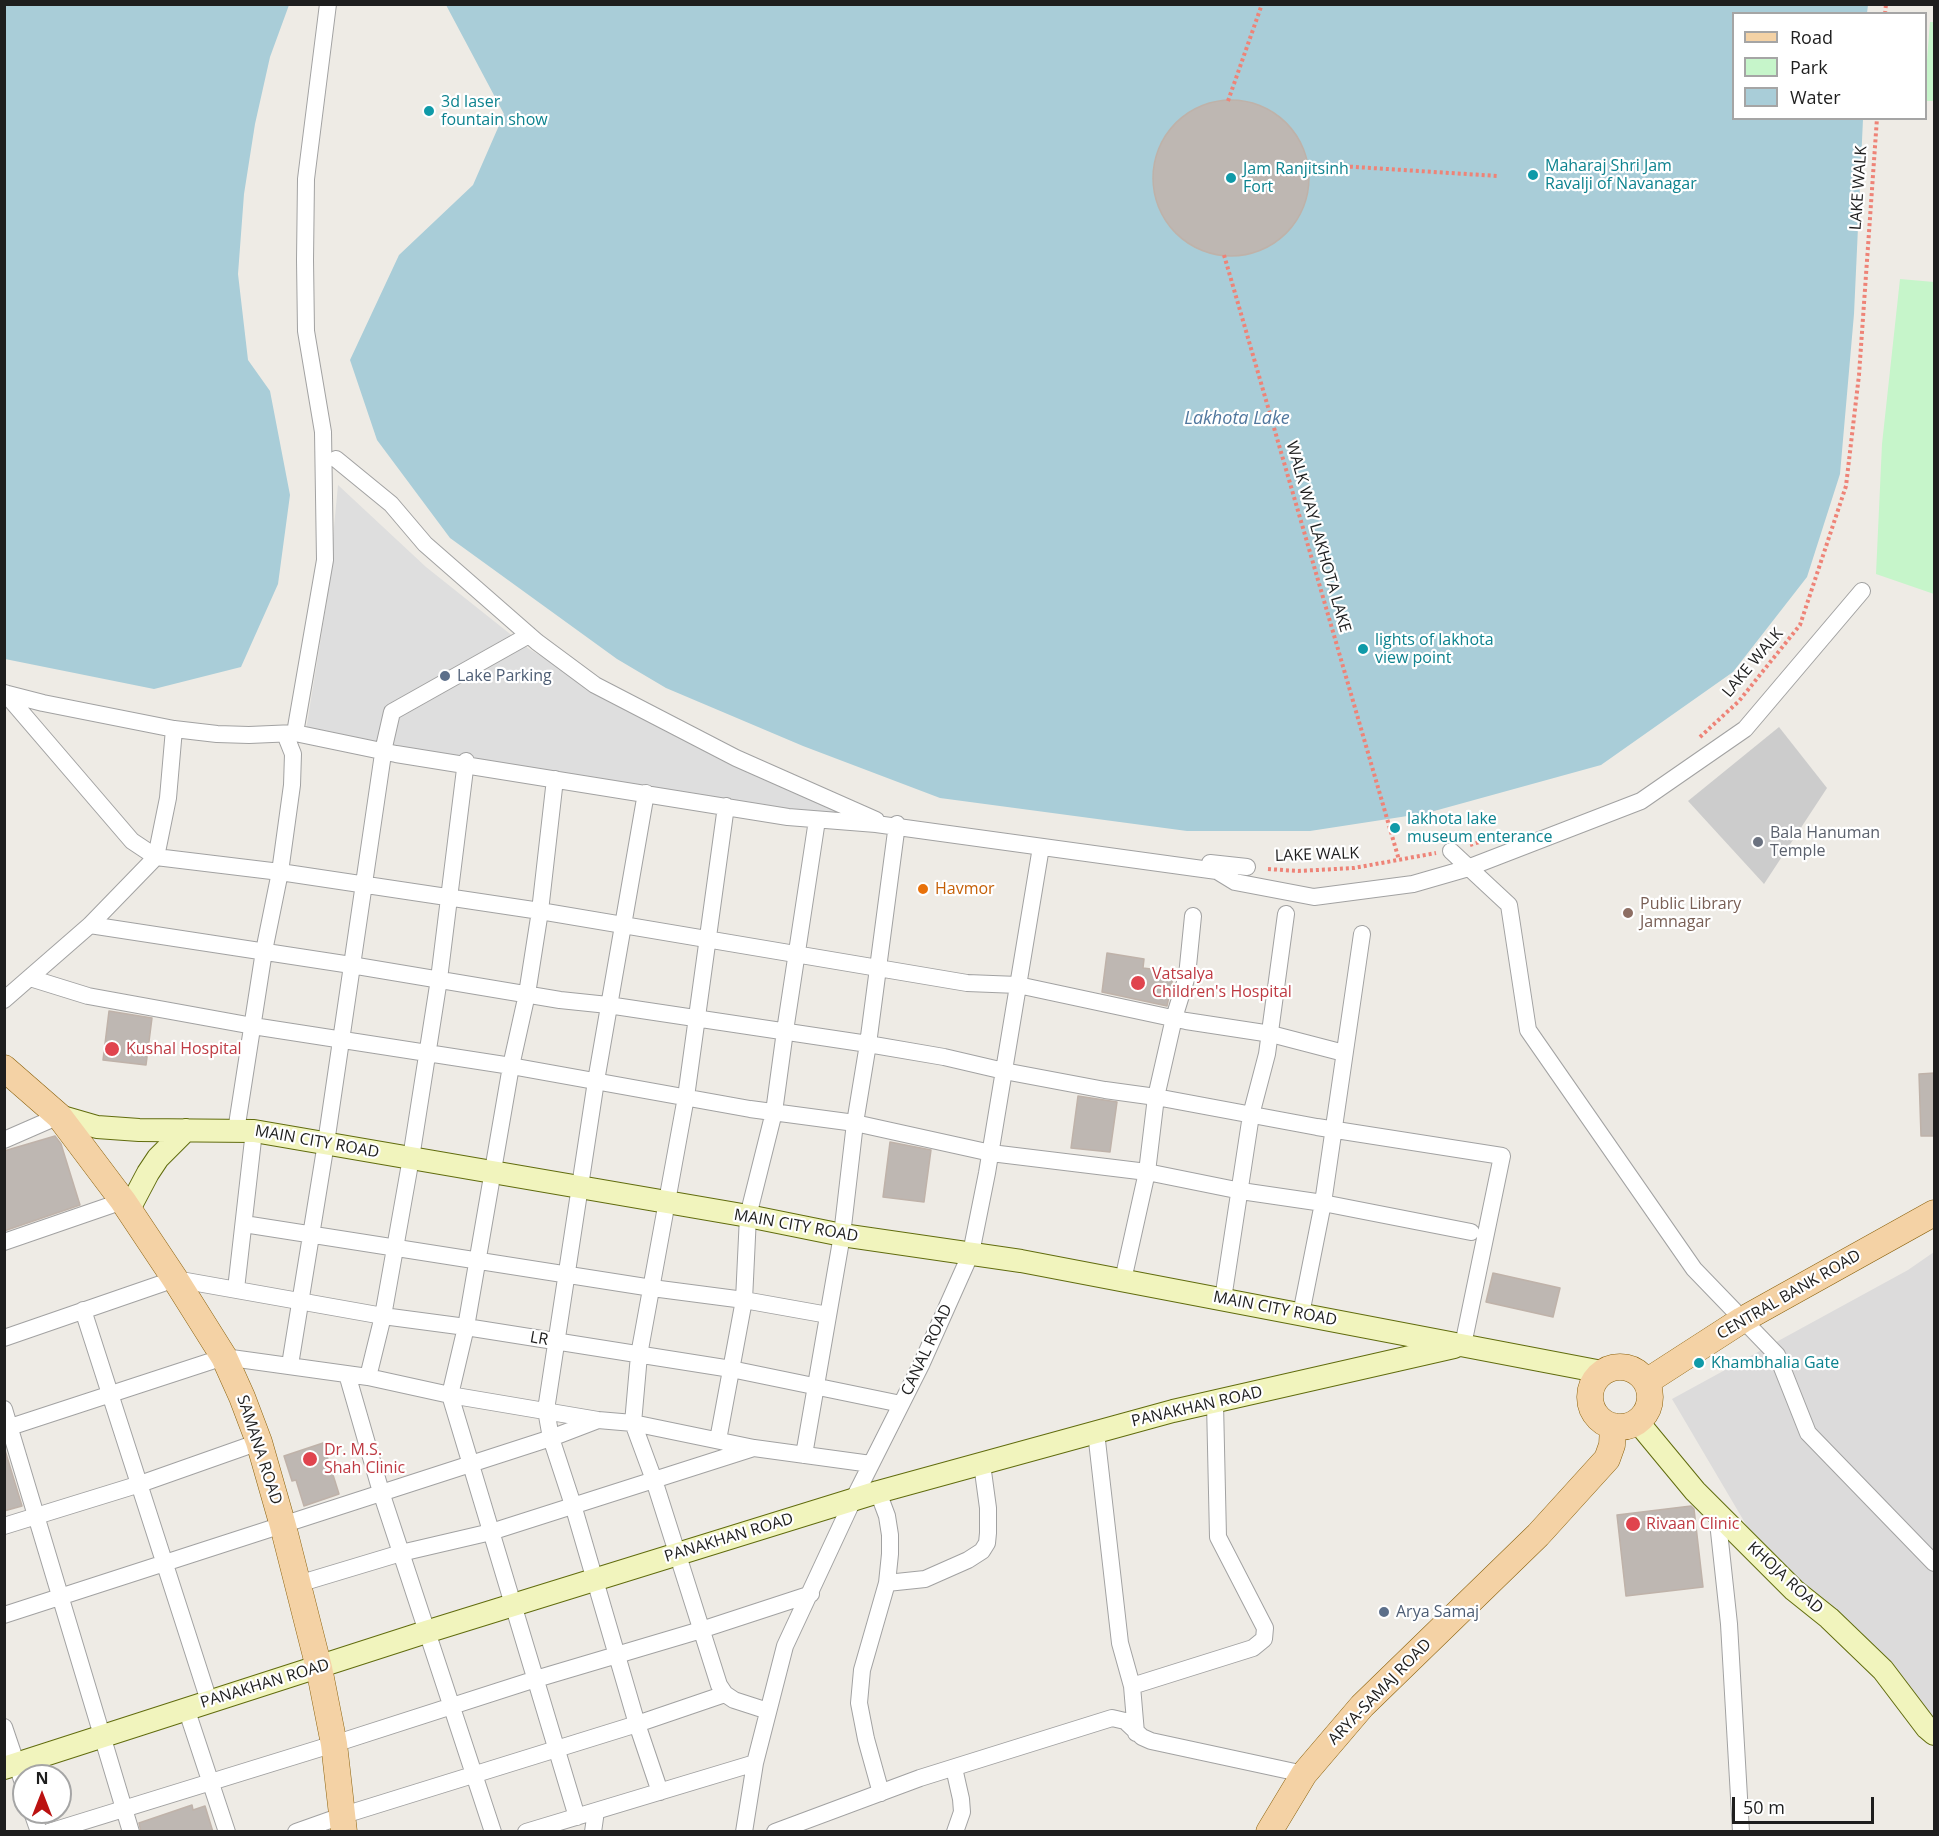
<!DOCTYPE html>
<style>
body{margin:0}
#map{position:relative;width:1939px;height:1836px;overflow:hidden;background:#eeebe5;font-family:"Open Sans",sans-serif}
canvas{display:block}
.frame{position:absolute;inset:0;border:6px solid #1e1e1e;pointer-events:none}
.legend{position:absolute;left:1732px;top:12px;width:195px;height:108px;box-sizing:border-box;background:#fff;border:2px solid #a5a5a5;margin:0;padding:8px 10px;list-style:none;font-size:18px;color:#1e1e1e}
.legend li{display:flex;align-items:center;gap:12px;height:30px}
.legend b{width:30px;border:2px solid #a5a5a5}
.north{position:absolute;left:12px;top:1764px;width:60px;height:60px;box-sizing:border-box;background:#fff;border:2px solid #a5a5a5;border-radius:50%;rotate:0deg;font-size:16px;font-weight:700;line-height:24px;text-align:center;color:#1e1e1e}
.north::after{content:'';display:block;margin:auto;width:21px;height:27px;background:#bb1211;clip-path:polygon(50% 0,100% 100%,50% 72%,0 100%)}
.scale{position:absolute;left:1732px;top:1797px;width:142px;height:27px;box-sizing:border-box;border:3px solid #1e1e1e;border-top:0;padding-left:8px;font-size:18px;line-height:21px;white-space:nowrap;color:#1e1e1e;-webkit-text-stroke:4px #fff;paint-order:stroke}
</style>
<div id="map">
<canvas width="1939" height="1836"></canvas>
<div class="frame"></div>
<ul class="legend">
<li><b style="height:8px;background:#f4d2a5"></b>Road</li>
<li><b style="height:16px;background:#c6f5ca"></b>Park</li>
<li><b style="height:16px;background:#a9cdd8"></b>Water</li>
</ul>
<div class="north">N</div>
<div class="scale">50 m</div>
</div>
<script>
const g = document.querySelector('canvas').getContext('2d');
g.lineJoin = 'round';
function fillPath(path, color) {
  g.fillStyle = color;
  g.fill(path, 'evenodd');
}
function shape(rows) {
  const path = new Path2D();
  for (const r of rows) {
    if (r.length === 3) {
      path.moveTo(r[0] + r[2], r[1]);
      path.arc(r[0], r[1], r[2], 0, 2 * Math.PI);
      continue;
    }
    path.moveTo(r[0], r[1]);
    for (let i = 2; i < r.length; i += 2) path.lineTo(r[i], r[i + 1]);
  }
  return path;
}
function strokePath(path, color, width, dash) {
  g.strokeStyle = color;
  g.lineWidth = width;
  g.lineCap = dash ? 'butt' : 'round';
  g.setLineDash(dash || []);
  g.stroke(path);
}
function label(font, color, halo, rows, align = 'center') {
  g.font = font + ' "Open Sans",sans-serif';
  g.lineWidth = 4.5;
  g.setLineDash([]);
  g.textBaseline = 'middle';
  g.strokeStyle = halo;
  g.fillStyle = color;
  for (const [text, x, y, turn = 0] of rows) {
    g.save();
    g.translate(x, y);
    g.rotate((+turn || 0) * Math.PI / 180);
    g.textAlign = isNaN(turn) ? turn : align;
    if (halo) g.strokeText(text, 0, 0);
    g.fillText(text, 0, 0);
    g.restore();
  }
}
const residential = shape([
 [1934,1252,1934,1732,1771,1567,1672,1399,1908,1270]
]);
const religious = shape([
 [1779,727,1827,788,1764,884,1688,801]
]);
const park = shape([
 [1930,22,1934,22,1934,101,1926,101,1926,73],
 [1900,279,1934,282,1934,594,1876,574,1882,444]
]);
const parking = shape([
 [338,485,426,567,529,649,621,703,873,819,776,812,306,730,327,600]
]);
const water = shape([
 [4,5,289,5,270,57,255,124,244,194,238,274,248,360,270,391,290,495,278,584,241,667,154,689,5,659],
 [446,5,1868,5,1867,13,1734,14,1734,118,1863,119,1854,314,1840,474,1807,577,1733,672,1601,765,1427,813,1310,831,1187,831,940,798,803,746,666,688,617,659,450,538,377,440,350,360,399,255,473,185,504,114]
]);
const building = shape([
 [1231,178,78],
 [1107,953,1144,959,1143,968,1174,972,1167,1006,1102,992,1107,953],
 [109,1011,152,1018,146,1065,103,1060,109,1011],
 [1935,1073,1935,1136,1921,1136,1919,1074,1935,1073],
 [1078,1096,1117,1102,1110,1152,1071,1148,1078,1096],
 [55,1136,61,1144,80,1205,4,1231,4,1151,55,1136],
 [890,1142,931,1150,924,1202,883,1197,890,1142],
 [1493,1273,1560,1288,1553,1317,1486,1302,1493,1273],
 [323,1443,339,1494,304,1506,296,1480,292,1481,284,1456,323,1443],
 [4,1447,22,1506,4,1511,4,1447],
 [1691,1506,1694,1509,1703,1587,1626,1596,1617,1515,1691,1506],
 [192,1805,193,1810,205,1806,213,1832,141,1832,139,1823,192,1805]
]);
const path = shape([
 [1885,14,1886,4],
 [1228,101,1262,4],
 [1308,164,1498,176],
 [1224,255,1399,860],
 [1700,737,1739,701,1800,625,1846,486,1859,375,1877,118],
 [1470,845,1486,840],
 [1268,869,1298,871,1354,868,1436,853]
]);
const street = shape([
 [336,459,391,504,425,544,537,642,595,685,736,758,876,820],
 [4,693,43,703,174,729,217,734,249,735,295,733,396,754,788,817,876,824,1217,871,1235,882,1314,897,1413,884,1465,869,1641,801,1745,729,1862,591],
 [5,693,132,841,156,857,280,872,540,911,967,983,1018,985,1186,1021,1271,1034,1344,1053],
 [295,733,325,560,323,432,306,331,305,260,306,179,328,4],
 [555,779,540,911,527,994,511,1066,466,1327,450,1395,577,1817],
 [646,793,596,1081,546,1410,551,1438,573,1505,637,1724,660,1792],
 [726,806,686,1097,639,1355,633,1423,654,1480,719,1685,725,1694,734,1700,768,1711],
 [1451,851,1509,905,1528,1030,1694,1269,1777,1355,1808,1433,1934,1563],
 [1210,863,1247,867],
 [90,925,351,965,560,1000,608,1005,868,1044,944,1057,1004,1071,1105,1090,1156,1097,1317,1127,1502,1156,1463,1345],
 [30,978,88,996,253,1026,511,1066,750,1109,855,1123,991,1153,1147,1172,1241,1191,1323,1203,1471,1232],
 [4,1000,90,925,156,857,168,798,174,729],
 [236,1131,264,951,280,872,292,785,293,754,285,734],
 [4,1140,59,1116],
 [244,1224,652,1288,744,1300,828,1315],
 [4,1242,123,1201],
 [1123,1280,1147,1172,1156,1097,1174,1018,1187,976,1193,916],
 [236,1289,254,1131],
 [1223,1299,1251,1115,1267,1054,1286,914],
 [83,1310,209,1701],
 [1301,1314,1323,1203,1362,934],
 [4,1338,175,1279,383,1316,466,1327,731,1369,901,1404],
 [290,1365,326,1143,384,747,392,712,529,635],
 [347,1374,381,1492,493,1832],
 [368,1377,383,1316,411,1158,439,979,466,761],
 [4,1409,131,1832],
 [4,1429,224,1357,368,1377,450,1395,598,1420,633,1423,754,1448,871,1464],
 [1096,1432,1120,1643,1132,1686,1136,1733],
 [718,1440,744,1300,748,1216,774,1112,785,1031,817,820],
 [804,1455,842,1235,855,1123,868,1044,897,824],
 [878,1492,887,1516,890,1535,890,1554,887,1583,862,1670,859,1703,866,1739,881,1793],
 [1717,1513,1729,1624,1741,1832],
 [4,1526,140,1484,259,1442],
 [887,1583,925,1579,968,1560,982,1551,987,1543,988,1533,988,1508,982,1464],
 [298,1584,401,1553,491,1532,754,1448],
 [4,1615,551,1438,598,1420],
 [1132,1686,1253,1648,1264,1639,1265,1628,1218,1537,1215,1403],
 [186,1708,227,1832],
 [4,1727,24,1786],
 [954,1768,961,1799,962,1812,955,1832],
 [32,1812,39,1832],
 [49,1832,334,1744,536,1679,701,1630,811,1594],
 [296,1832,344,1815,637,1724,725,1694],
 [526,1832,755,1763],
 [593,1832,596,1811],
 [744,1832,755,1763,785,1646,853,1500,921,1365,971,1253,987,1173,1041,847],
 [775,1832,920,1778,1112,1718,1125,1721,1142,1737,1151,1741,1304,1774]
]);
const secondary = shape([
 [59,1116,97,1127,139,1130,254,1131,748,1216,842,1235,1021,1261,1602,1372],
 [129,1209,148,1173,158,1158,186,1130],
 [1637,1421,1695,1491,1794,1590,1829,1618,1883,1670,1927,1728,1934,1734],
 [4,1768,426,1632,878,1492,1173,1411,1454,1347]
]);
const primary = shape([
 [4,1068,59,1116,123,1201,175,1279,224,1357,242,1397,259,1442,283,1526,319,1668,334,1744,344,1832],
 [1620,1397,30],
 [1646,1382,1742,1320,1934,1213],
 [1269,1832,1304,1774,1362,1706,1538,1535,1607,1459,1612,1445,1613,1426]
]);
const markers = [
 [429,111,6,"#0f9aa8"],
 [1533,175,6,"#0f9aa8"],
 [1231,178,6,"#0f9aa8"],
 [1363,649,6,"#0f9aa8"],
 [445,676,6,"#5c6f8a"],
 [1395,828,6,"#0f9aa8"],
 [1758,842,6,"#6b7280"],
 [923,889,6,"#e8710a"],
 [1628,913,6,"#8d6e63"],
 [1138,983,8,"#e0444e"],
 [112,1049,8,"#e0444e"],
 [1699,1363,6,"#0f9aa8"],
 [310,1459,8,"#e0444e"],
 [1633,1524,8,"#e0444e"],
 [1384,1612,6,"#5c6f8a"]
];
const cultureNames = [
 ["3d laser",441,102],
 ["fountain show",441,120],
 ["Maharaj Shri Jam",1545,166],
 ["Ravalji of Navanagar",1545,184],
 ["Jam Ranjitsinh",1243,169],
 ["Fort",1243,187],
 ["lights of lakhota",1375,640],
 ["view point",1375,658],
 ["lakhota lake",1407,819],
 ["museum enterance",1407,837],
 ["Khambhalia Gate",1711,1363]
];
const streetNames = [
 ["LAKE WALK",1859,188,-86],
 ["WALK WAY LAKHOTA LAKE",1318,537,74],
 ["LAKE WALK",1753,663,-50],
 ["LAKE WALK",1317,855,-2],
 ["MAIN CITY ROAD",317,1142,10],
 ["MAIN CITY ROAD",796,1226,10],
 ["CENTRAL BANK ROAD",1789,1295,-30],
 ["MAIN CITY ROAD",1275,1309,11],
 ["LR",539,1339,10],
 ["CANAL ROAD",927,1350,-65],
 ["PANAKHAN ROAD",1197,1407,-13],
 ["SAMANA ROAD",259,1450,72],
 ["PANAKHAN ROAD",729,1538,-17],
 ["KHOJA ROAD",1785,1578,43],
 ["PANAKHAN ROAD",265,1684,-17],
 ["ARYA-SAMAJ ROAD",1380,1692,-46]
];
const serviceNames = [
 ["Lake Parking",457,676],
 ["Arya Samaj",1396,1612]
];
const worshipNames = [
 ["Bala Hanuman",1770,833],
 ["Temple",1770,851]
];
const foodNames = [
 ["Havmor",935,889]
];
const educationNames = [
 ["Public Library",1640,904],
 ["Jamnagar",1640,922]
];
const healthNames = [
 ["Vatsalya",1152,974],
 ["Children's Hospital",1152,992],
 ["Kushal Hospital",126,1049],
 ["Dr. M.S.",324,1450],
 ["Shah Clinic",324,1468],
 ["Rivaan Clinic",1646,1524]
];
const waterNames = [
 ["Lakhota Lake",1237,419]
];
fillPath(residential, '#dcdbdb');
fillPath(religious, '#ccc');
fillPath(park, '#c6f5ca');
fillPath(parking, '#dedede');
fillPath(water, '#a9cdd8');
fillPath(building, '#beb7b2');
strokePath(building, '#bfb2a9', 1.5);
strokePath(street, '#a2a2a2', 18);
strokePath(secondary, '#616c0e', 24);
strokePath(primary, '#8b620d', 27);
strokePath(path, '#ee8377', 4, [3, 3]);
strokePath(street, '#fff', 16);
strokePath(secondary, '#f1f4bd', 22);
strokePath(primary, '#f4d2a5', 26);
for (const [x, y, r, color] of markers) {
  const dot = new Path2D();
  dot.arc(x, y, r, 0, 2 * Math.PI);
  g.fillStyle = color;
  g.fill(dot);
  strokePath(dot, '#fff', 2);
}
label('16px', '#0d838f', '#fff', cultureNames, 'left');
label('16px', '#1e1e1e', '#fff', streetNames);
label('16px', '#4e5e75', '#fff', serviceNames, 'left');
label('16px', '#5b616d', '#fff', worshipNames, 'left');
label('16px', '#c56008', '#fff', foodNames, 'left');
label('16px', '#785e54', '#fff', educationNames, 'left');
label('16px', '#be3a42', '#fff', healthNames, 'left');
label('italic 18px', '#50779e', '#fff', waterNames);
</script>
